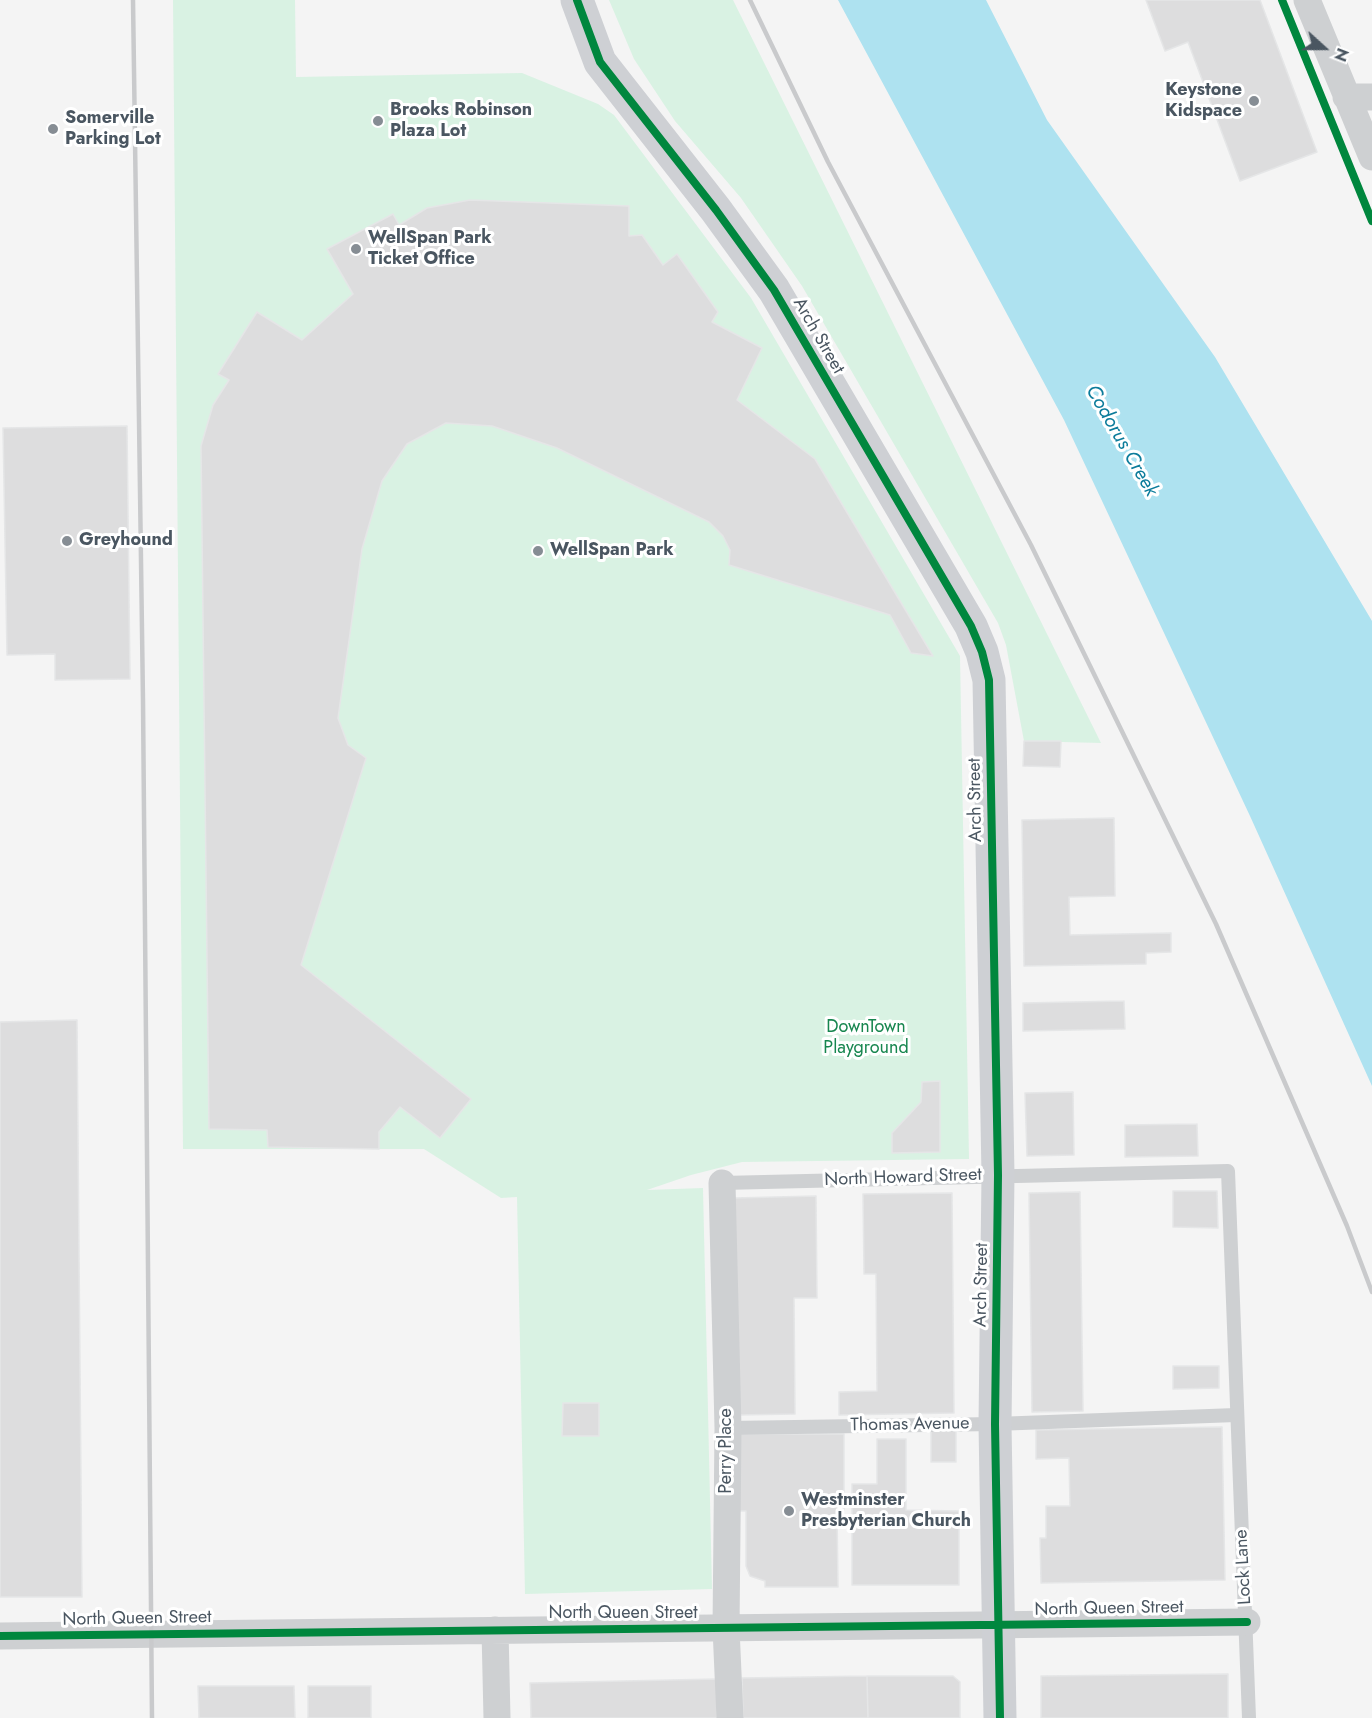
<!DOCTYPE html>
<style>
body{margin:0}
#map{position:relative;width:1372px;height:1718px;overflow:hidden;background:#f4f4f4;font-family:Jost,sans-serif}
canvas{display:block}
.north{position:absolute;left:1294px;top:18px;width:60px;height:60px;-webkit-text-stroke:4px #fff;paint-order:stroke;rotate:111deg;font-size:16px;font-weight:700;line-height:24px;text-align:center;color:#4a5661}
.north::after{content:'';display:block;margin:auto;width:21px;height:27px;background:#4a5661;clip-path:polygon(50% 0,100% 100%,50% 72%,0 100%)}
</style>
<div id="map">
<canvas width="1372" height="1718"></canvas>
<div class="north">N</div>
</div>
<script>
const g = document.querySelector('canvas').getContext('2d');
g.lineJoin = 'round';
function fillPath(path, color) {
  g.fillStyle = color;
  g.fill(path, 'evenodd');
}
function shape(rows) {
  const path = new Path2D();
  for (const r of rows) {
    path.moveTo(r[0], r[1]);
    for (let i = 2; i < r.length; i += 2) path.lineTo(r[i], r[i + 1]);
  }
  return path;
}
function strokePath(path, color, width, dash) {
  g.strokeStyle = color;
  g.lineWidth = width;
  g.lineCap = dash ? 'butt' : 'round';
  g.setLineDash(dash || []);
  g.stroke(path);
}
function label(font, color, halo, rows, align = 'center') {
  g.font = font + ' Jost,sans-serif';
  g.lineWidth = 6;
  g.setLineDash([]);
  g.textBaseline = 'middle';
  g.strokeStyle = halo;
  g.fillStyle = color;
  for (const [text, x, y, turn = 0] of rows) {
    g.save();
    g.translate(x, y);
    g.rotate((+turn || 0) * Math.PI / 180);
    g.textAlign = isNaN(turn) ? turn : align;
    if (halo) g.strokeText(text, 0, 0);
    g.fillText(text, 0, 0);
    g.restore();
  }
}
const green = shape([
 [173,0,295,0,296,77,522,73,598,104,614,115,751,298,960,656,969,1159,742,1162,691,1175,647,1190,703,1188,712,1589,525,1594,517,1197,501,1198,424,1149,183,1149],
 [609,0,733,0,1101,743,1024,741,1006,645,998,623,802,286,741,198,675,121,634,59]
]);
const water = shape([
 [838,0,986,0,1047,120,1215,357,1372,621,1372,1086,1250,816,1064,420]
]);
const building = shape([
 [1146,0,1260,0,1317,152,1240,181,1188,42,1165,51,1146,0],
 [470,200,629,206,629,236,642,235,663,265,677,254,718,312,712,322,762,348,737,400,815,459,933,656,911,653,890,615,729,565,730,550,723,536,709,522,557,448,492,426,446,423,407,444,382,481,362,549,338,718,348,745,366,758,301,965,471,1099,440,1138,400,1107,379,1132,379,1149,268,1147,267,1130,209,1129,201,446,213,405,229,380,218,374,257,312,302,340,353,294,327,249,393,214,399,225,427,208,470,200],
 [127,426,130,679,55,680,55,654,7,655,3,428,127,426],
 [1024,741,1061,741,1060,767,1023,766,1024,741],
 [1114,818,1115,896,1069,897,1070,935,1171,933,1171,952,1146,953,1146,964,1024,966,1022,820,1114,818],
 [1124,1001,1125,1029,1023,1031,1023,1003,1124,1001],
 [77,1020,82,1597,0,1597,0,1022,77,1020],
 [940,1081,940,1152,892,1153,892,1133,921,1102,922,1082,940,1081],
 [1073,1092,1074,1155,1027,1156,1025,1093,1073,1092],
 [1197,1124,1198,1156,1125,1157,1125,1125,1197,1124],
 [1173,1191,1217,1191,1218,1228,1173,1227,1173,1191],
 [1080,1192,1083,1411,1032,1412,1029,1193,1080,1192],
 [952,1193,954,1413,839,1415,839,1392,877,1391,876,1274,864,1274,863,1194,952,1193],
 [816,1196,817,1298,794,1298,795,1414,737,1415,734,1198,816,1196],
 [1173,1366,1219,1366,1219,1388,1173,1389,1173,1366],
 [563,1403,599,1403,599,1436,562,1436,563,1403],
 [1222,1427,1225,1580,1041,1583,1040,1538,1046,1538,1046,1506,1070,1506,1069,1458,1036,1459,1036,1430,1222,1427],
 [931,1431,956,1431,956,1462,931,1462,931,1431],
 [736,1434,844,1434,844,1510,837,1511,838,1587,765,1587,765,1581,750,1576,746,1566,746,1511,736,1511,736,1434],
 [877,1439,906,1439,906,1510,959,1511,959,1585,852,1585,852,1484,877,1484,877,1439],
 [1228,1674,1228,1718,1041,1718,1041,1676,1228,1674],
 [867,1676,868,1718,743,1718,742,1678,867,1676],
 [867,1676,953,1676,960,1682,960,1718,868,1718,867,1676],
 [717,1679,717,1718,531,1718,530,1683,717,1679],
 [198,1686,294,1686,295,1718,199,1718,198,1686],
 [308,1686,371,1686,371,1718,308,1718,308,1686]
]);
const lane = shape([
 [722,1183,1228,1171,1249,1718],
 [728,1428,995,1424,1236,1415]
]);
const street = shape([
 [1307,0,1372,157],
 [1346,97,1372,97],
 [722,1183,728,1428,726,1628,730,1718],
 [495,1630,497,1718],
 [0,1636,1247,1622]
]);
const secondary = shape([
 [577,0,600,62,716,210,774,290,971,626,982,652,989,680,998,1175,995,1424,1000,1718]
]);
const rail = shape([
 [133,0,143,700,152,1718],
 [750,0,828,162,1031,545,1216,924,1347,1226,1372,1292]
]);
const cycleway = shape([
 [577,0,600,62,716,210,774,290,971,626,982,652,989,680,998,1175,995,1424,1000,1718],
 [1282,0,1372,221],
 [0,1636,1247,1622]
]);
const markers = [
 [1254,101,6,"#868d94"],
 [378,121,6,"#868d94"],
 [53,129,6,"#868d94"],
 [356,249,6,"#868d94"],
 [67,541,6,"#868d94"],
 [538,551,6,"#868d94"],
 [789,1511,6,"#868d94"]
];
const poiNames = [
 ["Keystone",1242,91,"right"],
 ["Kidspace",1242,112,"right"],
 ["Brooks Robinson",390,111],
 ["Plaza Lot",390,132],
 ["Somerville",65,119],
 ["Parking Lot",65,140],
 ["WellSpan Park",368,239],
 ["Ticket Office",368,260],
 ["Greyhound",79,541],
 ["WellSpan Park",550,551],
 ["Westminster",801,1501],
 ["Presbyterian Church",801,1522]
];
const streetNames = [
 ["Arch Street",818,336,60],
 ["Arch Street",976,800,-91],
 ["North Howard Street",903,1178,-2],
 ["Arch Street",982,1285,-89],
 ["Thomas Avenue",910,1425,-1],
 ["Perry Place",727,1451,-90],
 ["Lock Lane",1244,1567,-93],
 ["North Queen Street",1109,1609,-1],
 ["North Queen Street",623,1614],
 ["North Queen Street",137,1619,-1]
];
const parkNames = [
 ["DownTown",866,1028],
 ["Playground",866,1049]
];
const waterNames = [
 ["Codorus Creek",1121,441,60]
];
fillPath(green, '#d9f2e3');
fillPath(water, '#aee2f0');
fillPath(building, '#ddddde');
strokePath(building, '#e5e6e7', 1.5);
strokePath(lane, '#ced0d2', 14);
strokePath(street, '#ced0d2', 27);
strokePath(secondary, '#ced0d4', 33);
strokePath(rail, '#c9cacc', 4.5);
strokePath(cycleway, '#00873e', 8);
for (const [x, y, r, color] of markers) {
  const dot = new Path2D();
  dot.arc(x, y, r, 0, 2 * Math.PI);
  g.fillStyle = color;
  g.fill(dot);
  strokePath(dot, '#fff', 2);
}
label('bold 18px', '#4a5661', '#fff', poiNames, 'left');
label('18px', '#4a5661', '#fff', streetNames);
label('18px', '#17864f', '#fff', parkNames);
label('italic 20px', '#0c7c9b', '#fff', waterNames);
</script>
